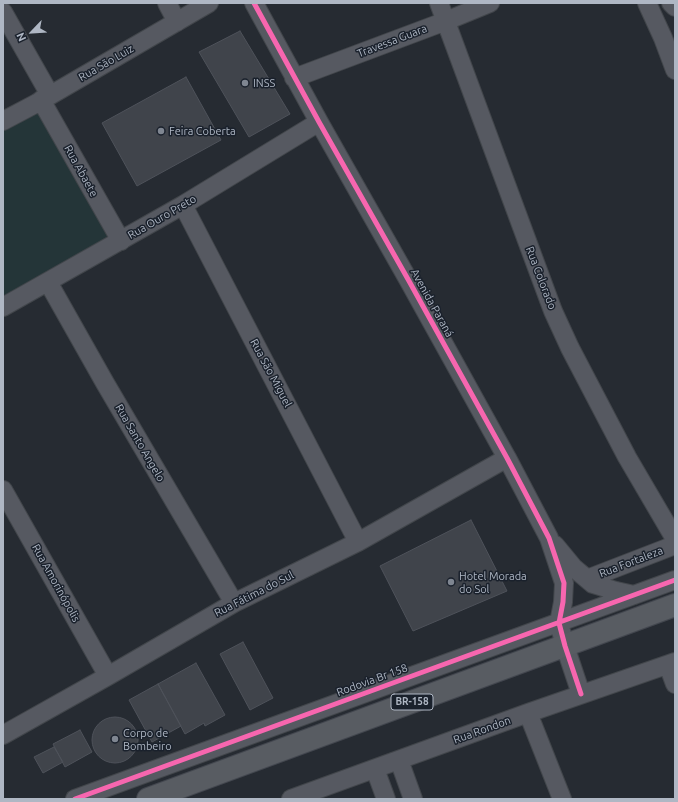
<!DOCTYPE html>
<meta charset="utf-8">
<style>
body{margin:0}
#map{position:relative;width:678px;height:802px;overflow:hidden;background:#262b32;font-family:Ubuntu,sans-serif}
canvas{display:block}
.frame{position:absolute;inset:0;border:4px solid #afb7c4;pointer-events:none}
.north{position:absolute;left:12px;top:12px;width:40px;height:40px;-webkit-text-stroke:3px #1a212c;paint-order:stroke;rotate:245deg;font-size:11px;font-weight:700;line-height:16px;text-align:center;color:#afb7c4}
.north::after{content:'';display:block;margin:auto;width:14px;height:18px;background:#afb7c4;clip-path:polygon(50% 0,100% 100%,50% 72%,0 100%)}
</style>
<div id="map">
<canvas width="678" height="802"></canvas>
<div class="frame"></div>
<div class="north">N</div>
</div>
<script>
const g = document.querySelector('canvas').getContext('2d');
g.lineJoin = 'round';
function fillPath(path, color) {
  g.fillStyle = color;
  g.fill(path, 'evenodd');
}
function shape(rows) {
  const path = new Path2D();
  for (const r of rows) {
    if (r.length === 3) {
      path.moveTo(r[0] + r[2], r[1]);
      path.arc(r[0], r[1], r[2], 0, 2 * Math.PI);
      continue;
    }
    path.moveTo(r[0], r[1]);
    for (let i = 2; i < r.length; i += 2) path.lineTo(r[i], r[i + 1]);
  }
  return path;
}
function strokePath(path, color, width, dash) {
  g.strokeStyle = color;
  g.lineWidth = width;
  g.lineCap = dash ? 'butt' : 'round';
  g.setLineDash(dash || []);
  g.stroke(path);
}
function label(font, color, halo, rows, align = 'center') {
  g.font = font + ' Ubuntu,sans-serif';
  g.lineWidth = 3;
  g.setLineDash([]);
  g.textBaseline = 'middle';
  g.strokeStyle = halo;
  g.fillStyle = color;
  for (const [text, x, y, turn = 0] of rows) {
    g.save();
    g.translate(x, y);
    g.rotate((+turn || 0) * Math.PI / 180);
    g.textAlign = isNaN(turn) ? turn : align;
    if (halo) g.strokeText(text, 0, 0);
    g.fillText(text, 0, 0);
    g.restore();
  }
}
const green = shape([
 [37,103,115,244,3,307,3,124]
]);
const building = shape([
 [240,31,290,114,249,137,199,52,240,31],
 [186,77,221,140,137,186,102,123,186,77],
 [471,520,507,591,413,631,380,566,471,520],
 [243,642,273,698,250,710,220,654,243,642],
 [196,663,225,715,205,726,204,723,185,734,158,684,196,663],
 [158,684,181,726,152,742,129,700,158,684],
 [115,740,23],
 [80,730,92,752,65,767,53,744,80,730],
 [54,747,63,762,43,773,34,757,54,747]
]);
const minor = shape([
 [167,3,177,22],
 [254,3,319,122,409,281,507,458,549,538,564,583,563,602,559,623,565,646,581,694],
 [439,3,553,311,570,348,627,457,675,539],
 [647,3,663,38,675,70],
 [671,3,675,7],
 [3,12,50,95],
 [294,78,446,21,490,3],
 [41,100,121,241],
 [3,121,37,103,209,3],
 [183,205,358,542],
 [48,282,105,383,234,603],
 [3,307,183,205,319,122],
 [3,490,108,676],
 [555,545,574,568,593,584,616,591,634,595],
 [587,579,675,545],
 [668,665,675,684],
 [528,713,562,799],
 [3,735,108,676,234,603,358,542,507,458],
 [399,760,413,799],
 [375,769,386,799],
 [75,799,675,580],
 [291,799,528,713,675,662]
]);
const major = shape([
 [148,799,675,605]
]);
const cycleway = shape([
 [254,3,319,122,409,281,507,458,549,538,564,583,563,602,559,623,565,646,581,694],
 [75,799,675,580]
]);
const markers = [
 [245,83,4,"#7f8691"],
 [161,131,4,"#7f8691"],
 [451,582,4,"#7f8691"],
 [115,739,4,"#7f8691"]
];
const shields = [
 [412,702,42]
];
const shieldNames = [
 ["BR-158",412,702]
];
const streetNames = [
 ["Travessa Guara",392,41,-21],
 ["Rua São Luiz",106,63,-30],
 ["Rua Abaete",81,171,61],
 ["Rua Ouro Preto",162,217,-30],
 ["Rua Colorado",541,278,69],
 ["Avenida Paraná",432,303,61],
 ["Rua São Miguel",271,373,62],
 ["Rua Santo Angelo",140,443,60],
 ["Rua Fortaleza",631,562,-21],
 ["Rua Amorinópolis",56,583,61],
 ["Rua Fátima do Sul",254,594,-27],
 ["Rodovia Br 158",372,680,-20],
 ["Rua Rondon",482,730,-20]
];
const poiNames = [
 ["INSS",253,83],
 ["Feira Coberta",169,131],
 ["Hotel Morada",459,576],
 ["do Sol",459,589],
 ["Corpo de",123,733],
 ["Bombeiro",123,746]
];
fillPath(green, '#243538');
fillPath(building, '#40444b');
strokePath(building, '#4e525a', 1);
strokePath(minor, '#42464b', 20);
strokePath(major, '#43474f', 24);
strokePath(minor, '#565961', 18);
strokePath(major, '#585c62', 22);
strokePath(cycleway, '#f766af', 5);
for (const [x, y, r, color] of markers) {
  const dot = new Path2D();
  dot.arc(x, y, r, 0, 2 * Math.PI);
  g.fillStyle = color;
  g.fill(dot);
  strokePath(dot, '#1a212c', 1.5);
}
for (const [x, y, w] of shields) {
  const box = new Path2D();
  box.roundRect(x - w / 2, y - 8, w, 16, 3);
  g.fillStyle = '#1a212c';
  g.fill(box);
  strokePath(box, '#afb7c4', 1);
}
label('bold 10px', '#afb7c4', null, shieldNames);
label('11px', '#afb7c4', '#1a212c', streetNames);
label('11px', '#afb7c4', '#1a212c', poiNames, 'left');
</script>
